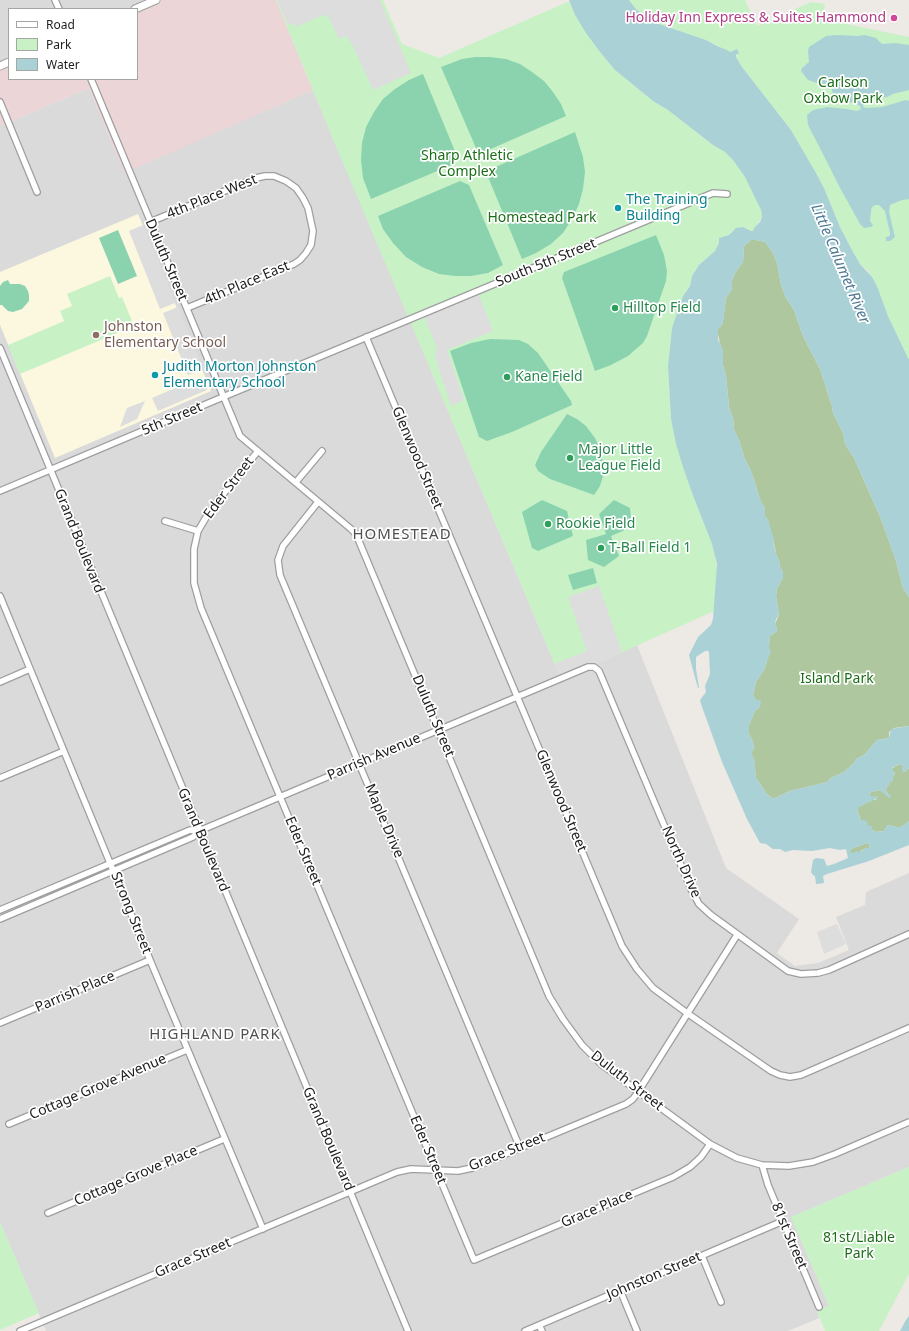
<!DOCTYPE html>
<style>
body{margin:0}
#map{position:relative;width:909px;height:1331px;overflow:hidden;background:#ede9e4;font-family:"Noto Sans",sans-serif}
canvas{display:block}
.legend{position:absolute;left:8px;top:8px;width:130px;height:72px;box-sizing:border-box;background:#fff;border:1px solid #a5a5a5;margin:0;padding:5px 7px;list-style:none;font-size:12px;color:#1d1d1d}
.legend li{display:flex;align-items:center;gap:8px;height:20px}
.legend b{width:20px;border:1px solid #a5a5a5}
</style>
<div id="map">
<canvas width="909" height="1331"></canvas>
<ul class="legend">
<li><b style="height:5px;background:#fff"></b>Road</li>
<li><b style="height:11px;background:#c8f2c6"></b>Park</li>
<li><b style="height:11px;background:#aad1d5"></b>Water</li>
</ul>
</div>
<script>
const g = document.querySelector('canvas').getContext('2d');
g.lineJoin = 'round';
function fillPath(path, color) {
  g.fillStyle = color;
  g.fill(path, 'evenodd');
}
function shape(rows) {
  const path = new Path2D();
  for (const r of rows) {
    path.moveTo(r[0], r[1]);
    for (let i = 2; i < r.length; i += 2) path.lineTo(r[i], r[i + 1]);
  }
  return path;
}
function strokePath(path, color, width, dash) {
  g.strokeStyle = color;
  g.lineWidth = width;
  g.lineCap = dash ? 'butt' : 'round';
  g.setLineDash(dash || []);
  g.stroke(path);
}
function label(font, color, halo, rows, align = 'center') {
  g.font = font + ' "Noto Sans",sans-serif';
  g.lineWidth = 3.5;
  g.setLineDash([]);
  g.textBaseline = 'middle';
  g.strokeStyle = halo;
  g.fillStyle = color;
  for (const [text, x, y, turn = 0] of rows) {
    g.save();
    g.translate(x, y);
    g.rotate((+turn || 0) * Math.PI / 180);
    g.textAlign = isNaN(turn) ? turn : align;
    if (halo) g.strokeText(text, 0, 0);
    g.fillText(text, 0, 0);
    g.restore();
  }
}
const residential = shape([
 [0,0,150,0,128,9,9,9,9,58,0,62],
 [89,88,124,172,313,90,559,674,588,661,598,663,637,645,726,868,799,919,777,953,795,966,818,963,849,950,836,917,865,905,866,892,909,873,909,1167,792,1217,829,1306,817,1311,819,1318,788,1331,46,1331,0,1222,0,126]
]);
const commercial = shape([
 [161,0,276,0,313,90,124,173,89,88,0,126,0,68,9,65,9,79,137,79,137,10]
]);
const education = shape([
 [138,214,211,391,55,458,0,325,0,272]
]);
const forest = shape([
 [751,240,756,240,765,242,773,253,777,263,781,285,786,298,794,310,803,336,820,369,832,406,833,413,843,433,845,444,854,458,881,519,896,561,903,588,909,597,909,726,894,728,889,732,889,738,877,740,864,755,856,759,855,762,844,772,831,778,827,782,790,791,773,799,767,794,756,778,754,759,751,753,754,748,753,742,749,734,749,725,755,711,760,707,753,695,756,682,764,670,767,662,770,636,777,631,777,628,775,624,779,615,776,595,777,589,783,578,783,572,780,567,779,560,776,554,775,548,768,520,765,516,765,508,761,502,751,471,744,457,739,440,734,430,733,418,729,407,726,376,723,365,723,358,718,334,718,329,722,325,723,321,726,298,732,289,732,281,735,273,743,262,744,246],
 [900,764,902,765,904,772,909,768,909,821,901,827,897,827,888,825,884,831,875,832,866,825,867,822,861,820,857,810,860,806,873,800,877,800,871,797,869,794,871,792,880,790,889,797,891,797,886,791,886,789,895,773,891,769],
 [867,843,869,844,870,846,869,848,862,850,860,852,851,854,851,849]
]);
const park = shape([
 [276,0,383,0,402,44,439,58,570,1,575,15,600,52,615,70,653,101,668,110,713,145,725,152,733,160,745,177,756,197,761,210,762,217,753,231,751,231,743,227,732,231,729,235,719,238,719,243,715,251,699,265,692,276,690,286,683,296,672,328,668,366,671,419,676,444,692,493,712,544,715,555,717,572,714,611,598,663,588,662,559,674,335,144],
 [629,0,745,0,757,26,811,2,825,4,822,19,909,37,909,360,888,316,877,286,868,271,860,264,853,252,840,227,824,188,816,173,791,130,742,67,736,57,738,54,735,50,730,52,706,40,656,23,637,10],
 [110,276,119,298,122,297,134,326,20,374,8,345,64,321,60,311,72,306,67,294],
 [909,1167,909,1274,879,1331,825,1331,817,1311,829,1306,791,1217],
 [0,1222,39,1313,0,1330]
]);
const pitch = shape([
 [475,57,490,57,506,59,520,64,532,72,544,81,553,92,561,104,566,116,484,152,476,148,441,67,462,59],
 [423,74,457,156,454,164,371,199,363,178,361,160,362,143,366,127,374,112,383,99,395,89,409,80],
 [575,132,583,157,585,172,583,189,579,204,572,219,563,233,551,244,536,253,522,259,488,177,491,169],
 [460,181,469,185,503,265,488,273,471,276,455,276,439,274,422,267,406,257,393,243,383,229,378,216],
 [118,230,137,276,118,284,99,238],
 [656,235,664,255,667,271,666,281,647,336,643,343,628,356,611,365,595,371,562,278,564,272],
 [8,280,10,284,20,284,25,286,28,291,29,295,29,301,22,309,13,312,8,311,2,305,0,305,0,286,3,282],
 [490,339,519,340,528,344,538,353,571,401,572,405,512,432,487,441,479,437,450,351,471,343],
 [567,414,577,419,586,426,595,438,601,450,603,464,603,476,600,486,594,495,550,479,538,471,535,465,541,452],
 [542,500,567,511,573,536,538,551,532,548,522,512],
 [614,500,630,508,632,527,611,536,619,556,604,567,588,560,586,540,606,534,599,514],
 [593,568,597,583,573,590,568,575]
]);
const parking = shape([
 [277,0,380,0,411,73,373,90,352,44,346,36,339,39,328,16,323,15,296,27,293,23,288,25],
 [143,225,175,303,160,309,129,231],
 [479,295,493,331,447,350,464,400,451,406,435,356,437,348,424,316],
 [178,307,203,369,188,375,163,313],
 [201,377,207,390,158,411,152,398],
 [145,401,137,419,120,427,127,408],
 [599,586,622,652,598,663,588,662,559,674,554,664,587,651,568,597],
 [837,924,846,944,824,954,817,932]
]);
const water = shape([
 [569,0,629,0,637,10,656,23,706,40,717,46,727,50,730,52,737,49,739,53,736,55,736,57,742,67,791,130,816,173,824,188,840,227,853,252,860,264,872,277,877,286,888,316,909,360,909,597,903,588,896,561,881,519,854,458,845,444,843,433,833,413,832,406,820,369,803,336,794,310,786,298,781,285,777,263,773,253,765,242,756,240,751,240,744,246,743,262,735,273,732,281,732,289,726,298,723,321,722,325,718,329,718,340,723,349,723,365,726,376,729,407,733,418,734,430,739,440,744,457,751,471,761,502,765,508,765,516,768,520,774,539,773,542,776,554,779,560,780,567,783,572,783,578,777,589,776,595,779,615,776,619,775,624,777,628,777,631,770,636,769,647,771,653,769,656,764,670,756,682,753,695,756,700,760,700,761,702,760,707,755,711,749,725,749,734,753,742,754,748,751,753,754,759,756,778,767,794,773,799,790,791,827,782,831,778,844,772,855,762,856,759,864,755,877,740,889,738,891,729,909,726,909,768,904,772,902,771,902,765,900,764,892,768,895,774,893,776,893,781,890,782,886,789,886,791,891,797,889,798,880,790,871,792,869,794,871,797,877,796,878,798,860,806,857,811,861,820,865,820,867,822,866,825,872,826,872,830,875,832,884,831,888,825,897,827,901,827,909,821,909,845,869,861,827,874,823,876,824,883,816,884,815,876,813,875,811,872,813,860,816,858,824,859,827,866,834,864,848,858,846,849,840,850,830,848,812,851,793,850,785,852,780,849,773,849,766,844,760,843,747,819,722,762,701,704,700,700,706,692,705,686,710,674,709,652,708,651,705,651,696,657,696,669,699,688,698,688,696,681,689,655,698,637,711,625,713,619,717,564,712,544,692,493,683,467,676,444,671,419,668,366,672,328,683,296,690,286,692,276,699,265,715,251,719,243,719,238,729,235,736,228,743,227,751,231,753,231,754,228,760,222,762,217,761,210,745,177,733,160,725,152,713,145,668,110,653,101,615,70,600,52,586,33,575,15],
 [867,843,869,844,870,846,869,848,866,848,860,852,856,851,852,854,851,854,851,849],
 [836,35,858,36,865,35,876,38,882,44,895,43,909,45,909,90,893,94,887,97,871,99,865,101,863,107,866,108,882,107,906,100,909,101,909,199,902,200,890,205,889,212,895,237,890,241,886,241,886,237,890,236,890,233,885,211,879,205,875,205,872,207,871,211,870,221,873,225,871,227,864,228,860,224,839,186,823,154,808,125,807,115,813,110,827,107,847,109,857,111,861,109,860,106,854,103,835,99,833,96,832,89,829,87,808,80,801,71,802,68,809,62,808,51,809,47,826,36],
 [909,1316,909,1331,900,1331,906,1320]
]);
const minor = shape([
 [55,0,59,9],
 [91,79,240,436,351,529,356,534,549,996,563,1019,582,1045,601,1064,710,1144,737,1158,762,1165,789,1166,813,1162,835,1154,909,1122],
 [0,102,37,192],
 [150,222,256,178,265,176,274,176,286,181,296,188,303,198,308,208,313,231,311,245,306,253,300,260,294,264,187,308],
 [366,337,622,946,637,969,653,988,687,1013,771,1071,780,1075,790,1077,801,1075,909,1028],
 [0,348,408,1331],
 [258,451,220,498,208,514,198,531,194,549,194,583,201,608,474,1260,673,1177,690,1167,701,1157,710,1144],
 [296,482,322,451],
 [0,491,223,397,713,193,727,194],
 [318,502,283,546,278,560,280,575,520,1148],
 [165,521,198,531],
 [0,596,150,960,263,1229],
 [0,682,30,669],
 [0,778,64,751],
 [0,910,190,830,199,831],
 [0,919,193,837,199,831,588,667,594,667,599,671,691,889,699,904,711,915,788,971,801,974,818,973,829,970,909,934],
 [0,1023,150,960],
 [9,1124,187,1050],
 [762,1165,768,1185,819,1307],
 [48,1213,224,1139],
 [702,1256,721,1302],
 [620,1290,637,1331],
 [539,1325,542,1331],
 [20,1331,397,1172,411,1169,458,1171,472,1168,626,1104,633,1099,638,1092,737,935],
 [525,1331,783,1221]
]);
const tertiary = shape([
 [135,9,156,0],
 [0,66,9,62]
]);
const markers = [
 [894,18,4,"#d1479c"],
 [618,208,4,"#0f9aa8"],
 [615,308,4,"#2e9e5b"],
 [96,335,4,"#8d6e63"],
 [155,375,4,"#0f9aa8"],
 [507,377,4,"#2e9e5b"],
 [570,458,4,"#2e9e5b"],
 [548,524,4,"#2e9e5b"],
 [601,548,4,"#2e9e5b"]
];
const hotelNames = [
 ["Holiday Inn Express & Suites Hammond",886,18]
];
const parkNames = [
 ["Carlson",843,83],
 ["Oxbow Park",843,99],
 ["Sharp Athletic",467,156],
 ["Complex",467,172],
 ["Homestead Park",542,218],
 ["Island Park",837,679],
 ["81st/Liable",859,1238],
 ["Park",859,1254]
];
const streetNames = [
 ["4th Place West",212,197,-22],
 ["Duluth Street",166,260,67],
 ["South 5th Street",546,263,-22],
 ["4th Place East",247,283,-23],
 ["5th Street",172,419,-23],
 ["Glenwood Street",417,458,67],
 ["Eder Street",229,488,-53],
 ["Grand Boulevard",79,541,68],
 ["Duluth Street",433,716,67],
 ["Parrish Avenue",374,757,-23],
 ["Glenwood Street",561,801,67],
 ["Maple Drive",384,821,67],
 ["Grand Boulevard",203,840,67],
 ["Eder Street",303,851,67],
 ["North Drive",681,862,66],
 ["Strong Street",131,913,68],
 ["Parrish Place",75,992,-23],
 ["Duluth Street",627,1081,38],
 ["Cottage Grove Avenue",98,1087,-23],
 ["Grand Boulevard",328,1139,67],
 ["Eder Street",428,1150,67],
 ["Grace Street",507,1152,-22],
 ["Cottage Grove Place",136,1176,-23],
 ["Grace Place",597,1209,-23],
 ["81st Street",789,1236,67],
 ["Grace Street",193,1258,-23],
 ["Johnston Street",654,1276,-23]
];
const cultureNames = [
 ["The Training",626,200],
 ["Building",626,216],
 ["Judith Morton Johnston",163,367],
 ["Elementary School",163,383]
];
const leisureNames = [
 ["Hilltop Field",623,308],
 ["Kane Field",515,377],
 ["Major Little",578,450],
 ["League Field",578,466],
 ["Rookie Field",556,524],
 ["T-Ball Field 1",609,548]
];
const educationNames = [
 ["Johnston",104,327],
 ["Elementary School",104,343]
];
const waterNames = [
 ["Little Calumet River",840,264,67]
];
const neighbourhoodNames = [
 ["HOMESTEAD",402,535],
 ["HIGHLAND PARK",215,1035]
];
fillPath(residential, '#dbdada');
fillPath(commercial, '#ecd5d7');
fillPath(education, '#fbf8df');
fillPath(forest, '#afc79e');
fillPath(park, '#c8f2c6');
fillPath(pitch, '#8bd3af');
fillPath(parking, '#ddd');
fillPath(water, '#aad1d5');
strokePath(minor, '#9e9e9e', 8);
strokePath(tertiary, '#9e9e9e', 9);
strokePath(minor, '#fff', 5.5);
strokePath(tertiary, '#fff', 7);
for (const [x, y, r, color] of markers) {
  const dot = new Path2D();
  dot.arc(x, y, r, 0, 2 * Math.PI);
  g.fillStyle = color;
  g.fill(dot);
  strokePath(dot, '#fff', 1.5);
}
label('14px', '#b23c85', '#fff', hotelNames, 'right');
label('14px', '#1b6e18', '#fff', parkNames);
label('14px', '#1d1d1d', '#fff', streetNames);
label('14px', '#0d838f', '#fff', cultureNames, 'left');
label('14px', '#27864d', '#fff', leisureNames, 'left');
label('14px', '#785e54', '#fff', educationNames, 'left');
label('italic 15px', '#4e7893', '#fff', waterNames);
g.letterSpacing = '1px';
label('15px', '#505050', '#fff', neighbourhoodNames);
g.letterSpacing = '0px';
</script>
